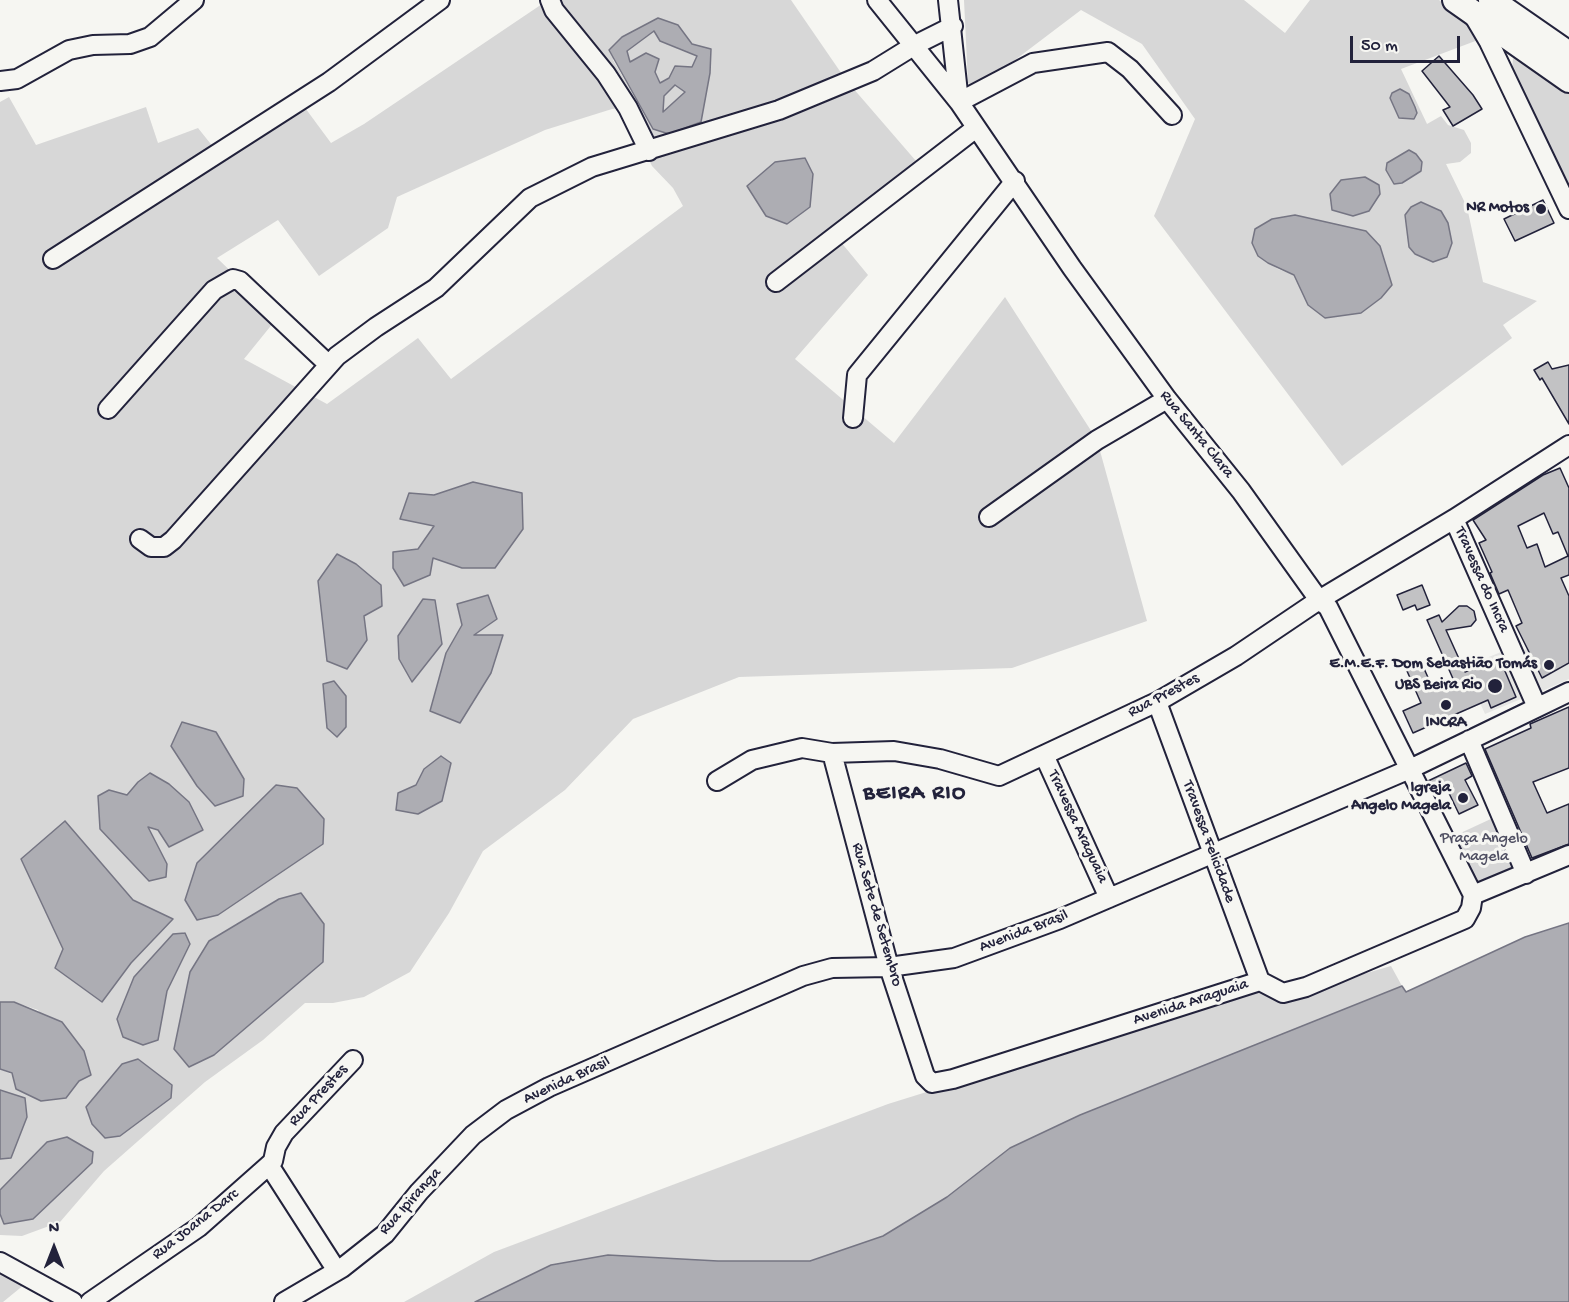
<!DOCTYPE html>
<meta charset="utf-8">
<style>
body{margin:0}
#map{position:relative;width:1569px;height:1302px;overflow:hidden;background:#f6f6f2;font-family:"Gochi Hand",sans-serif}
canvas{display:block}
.north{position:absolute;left:24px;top:1218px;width:60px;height:60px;-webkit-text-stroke:4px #f6f6f2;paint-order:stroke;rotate:0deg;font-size:16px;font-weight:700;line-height:24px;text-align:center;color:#22223b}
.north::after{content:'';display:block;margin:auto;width:21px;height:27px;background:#22223b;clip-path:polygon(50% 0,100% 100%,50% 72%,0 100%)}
.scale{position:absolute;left:1350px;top:36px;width:110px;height:27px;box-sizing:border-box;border:3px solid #22223b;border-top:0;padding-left:8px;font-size:18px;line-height:21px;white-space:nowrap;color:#22223b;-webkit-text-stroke:4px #f6f6f2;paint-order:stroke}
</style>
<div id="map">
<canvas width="1569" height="1302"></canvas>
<div class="north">N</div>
<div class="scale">50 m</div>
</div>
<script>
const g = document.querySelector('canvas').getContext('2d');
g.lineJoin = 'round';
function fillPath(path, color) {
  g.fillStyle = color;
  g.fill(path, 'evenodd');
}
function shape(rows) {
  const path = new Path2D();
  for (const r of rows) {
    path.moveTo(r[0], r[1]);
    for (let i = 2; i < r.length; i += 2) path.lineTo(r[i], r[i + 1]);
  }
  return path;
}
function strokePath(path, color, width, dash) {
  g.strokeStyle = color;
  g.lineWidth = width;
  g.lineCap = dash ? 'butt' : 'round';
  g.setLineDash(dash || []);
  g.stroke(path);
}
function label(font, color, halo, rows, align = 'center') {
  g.font = font + ' "Gochi Hand",sans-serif';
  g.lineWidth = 6;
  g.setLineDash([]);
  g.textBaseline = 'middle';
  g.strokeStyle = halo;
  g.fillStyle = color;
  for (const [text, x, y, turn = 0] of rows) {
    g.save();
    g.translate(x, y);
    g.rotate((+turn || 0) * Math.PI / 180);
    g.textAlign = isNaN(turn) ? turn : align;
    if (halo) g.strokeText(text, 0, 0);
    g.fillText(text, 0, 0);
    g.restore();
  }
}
const built = shape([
 [1569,627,1569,679,1540,692,1522,651],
 [1501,652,1521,699,1485,714,1464,667]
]);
const green = shape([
 [548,0,791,0,846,80,916,161,831,230,868,275,795,359,894,443,1005,297,1097,440,1147,621,1012,668,739,677,633,719,565,790,483,851,449,913,410,972,364,997,333,1003,305,1003,263,1040,205,1082,104,1171,60,1222,22,1236,0,1235,0,1214,4,1224,8,1182,0,1190,0,1159,11,1158,25,1098,0,1090,0,1069,66,1098,79,1081,38,1010,14,1002,0,1002,0,102,9,97,36,145,146,107,158,143,198,128,218,153,300,101,331,143,364,124],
 [658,18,678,25,692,44,711,50,710,73,701,122,653,129,613,60,622,37],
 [623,108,652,166,673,188,683,206,451,379,418,338,327,404,244,359,278,317,217,258,278,220,319,276,388,228,397,197,545,130,612,109],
 [473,482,462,568,433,558,393,552,418,549,434,525,409,493,434,495],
 [462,625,473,635,502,635,446,653],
 [109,790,127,795,203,830,158,830,148,827,167,864],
 [65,821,133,900,172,919,131,963,102,1001,56,968,63,949],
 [185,933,190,945,167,991],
 [138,1059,172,1085,86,1107,122,1064],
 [964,0,1244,0,1285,33,1310,0,1439,0,1464,19,1478,40,1401,69,1427,124,1441,116,1448,125,1464,130,1471,143,1471,153,1460,162,1446,164,1467,207,1483,282,1537,301,1503,325,1512,338,1342,466,1154,216,1195,119,1142,44,1081,10,978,88,968,83],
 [1380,246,1392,285,1361,313,1325,318,1308,305,1294,275,1278,269,1258,256],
 [654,31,678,49,697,56,692,68,660,83,655,71,630,63,626,52],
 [1513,58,1524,62,1569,93,1569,190,1512,70],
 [675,84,685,92,662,113,664,96],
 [1495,817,1521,871,1486,885,1484,880,1475,883,1452,837],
 [1391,966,1402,986,1080,1115,1010,1148,947,1197,883,1236,810,1261,718,1261,608,1255,475,1302,404,1302,494,1252,888,1104,1251,991,1305,991],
 [0,1272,25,1284,3,1302,0,1302]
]);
const water = shape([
 [658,18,678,25,692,44,711,49,710,73,701,122,669,134,653,129,609,50,622,37,658,18],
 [654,31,660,41,697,56,692,67,675,66,669,78,660,83,655,72,659,59,646,53,630,62,627,51,654,31],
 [675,85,685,92,663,112,664,96,675,85],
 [1400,89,1409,94,1415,107,1417,113,1414,119,1399,118,1390,98,1392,93,1400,89],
 [1409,150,1416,154,1422,162,1421,171,1402,183,1394,184,1386,170,1387,163,1409,150],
 [805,158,813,174,810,207,787,224,766,216,747,186,775,162,805,158],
 [1365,177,1379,185,1380,194,1369,211,1353,216,1332,210,1330,194,1341,180,1365,177],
 [1421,202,1441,211,1448,223,1452,243,1447,257,1433,262,1415,254,1409,247,1405,215,1411,207,1421,202],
 [1295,215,1366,231,1380,246,1392,285,1381,298,1361,313,1325,318,1308,305,1294,275,1268,263,1258,256,1252,243,1255,229,1272,219,1295,215],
 [473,482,522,493,523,529,495,568,462,568,433,558,430,575,404,586,393,568,393,552,418,549,434,526,400,519,409,493,434,495,473,482],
 [337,554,356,564,381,585,382,606,364,616,367,640,347,669,327,661,318,581,337,554],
 [488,595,497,619,474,635,503,635,491,673,460,723,430,711,446,653,462,625,457,604,488,595],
 [423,599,435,600,442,644,412,682,399,659,398,636,423,599],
 [334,681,346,696,346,727,337,737,327,728,323,684,334,681],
 [182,722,216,732,244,779,243,796,215,806,197,786,171,746,182,722],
 [441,756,451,763,442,801,418,814,396,810,398,793,416,785,424,769,441,756],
 [150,773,169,784,189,802,203,830,169,847,158,830,148,827,167,864,166,877,149,881,100,829,98,796,109,790,127,795,138,782,150,773],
 [276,785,297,788,324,819,323,844,218,915,197,920,185,900,197,863,276,785],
 [65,821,133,900,173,919,131,963,102,1002,55,968,63,949,21,859,65,821],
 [301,893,324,924,323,962,214,1055,189,1067,174,1049,190,972,209,941,279,899,301,893],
 [1569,923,1569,1302,475,1302,551,1265,608,1255,718,1261,810,1261,883,1236,947,1197,1010,1148,1080,1115,1402,986,1406,992,1525,937,1569,923],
 [185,933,190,944,167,991,158,1040,143,1045,123,1037,117,1019,134,977,173,934,185,933],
 [0,1002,14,1002,62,1022,84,1051,91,1075,79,1081,66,1098,41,1101,16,1089,12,1073,0,1069,0,1002],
 [138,1059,172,1085,171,1098,120,1136,105,1138,92,1124,86,1107,122,1064,138,1059],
 [0,1090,25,1098,27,1117,11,1158,0,1159,0,1090],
 [67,1137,93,1152,92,1163,33,1219,4,1224,0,1214,0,1190,47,1142,67,1137]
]);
const building = shape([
 [1439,56,1473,95,1482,109,1453,126,1443,110,1450,107,1422,71,1439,56],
 [1543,200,1554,223,1515,241,1504,219,1543,200],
 [1548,362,1552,369,1569,365,1569,424,1542,378,1540,380,1534,370,1548,362],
 [1560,468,1569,488,1569,575,1561,578,1569,596,1569,663,1542,678,1516,626,1522,623,1508,590,1499,594,1490,573,1492,572,1479,543,1486,540,1473,520,1543,475,1560,468],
 [1544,513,1553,534,1558,532,1568,556,1545,567,1537,544,1527,548,1518,526,1544,513],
 [1422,585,1430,605,1417,610,1415,605,1403,610,1397,595,1422,585],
 [1459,606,1467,606,1474,611,1476,620,1471,626,1446,630,1465,672,1499,657,1516,697,1491,708,1488,700,1413,733,1403,711,1421,703,1407,671,1422,664,1434,691,1454,681,1427,620,1439,615,1442,622,1459,606],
 [1569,707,1569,768,1533,782,1547,813,1569,804,1569,844,1532,858,1485,749,1531,728,1530,724,1569,707],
 [1466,763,1472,776,1465,780,1478,805,1459,814,1447,789,1435,795,1428,781,1466,763]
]);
const minor = shape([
 [550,0,554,10,606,74,628,108,649,151],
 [877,0,959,102,1072,268,1167,399,1241,491,1319,600,1328,607,1473,895],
 [948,0,959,102],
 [1473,15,1489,42,1569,209],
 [0,81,17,79,69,50,93,45,130,44,150,37,194,0],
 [959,102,1033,63,1108,52,1130,69,1172,115],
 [53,259,329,82,440,0],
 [776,282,976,128],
 [108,409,214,290,233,279,240,281,329,365],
 [853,418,857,375,1015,181],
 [989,517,1097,440,1167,399],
 [1454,519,1537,707],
 [140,539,151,547,164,547,173,540,337,356,376,327,436,288,530,198,592,167,779,110,873,71,915,45,953,26],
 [1157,702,1260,981],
 [1469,740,1526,874],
 [832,753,889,967,925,1076,932,1083,953,1079,1260,981,1283,993,1306,987,1465,919,1471,908,1473,895],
 [1044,755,1109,898],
 [717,781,752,760,802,748,832,753,894,751,940,759,999,776,1157,702,1236,656,1319,600,1454,519,1569,445],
 [1473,895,1569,855],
 [269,1165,337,1271],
 [0,1262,73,1302],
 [90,1302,199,1227,269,1165,273,1161,276,1147,284,1133,353,1060],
 [284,1302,342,1268,385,1234,419,1192,473,1135,506,1110,549,1087,803,976,832,968,889,967,954,958,1060,919,1410,769,1569,692]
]);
const major = shape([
 [1455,0,1569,80],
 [1491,0,1569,54]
]);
const markers = [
 [1541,209,6,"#22223b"],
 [1549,665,6,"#22223b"],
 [1495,686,8,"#22223b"],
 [1446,705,6,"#22223b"],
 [1463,798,6,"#22223b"]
];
const poiNames = [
 ["NR Motos",1529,209],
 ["E.M.E.F. Dom Sebastião Tomás",1537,665],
 ["UBS Beira Rio",1482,686],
 ["INCRA",1446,724,"center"],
 ["Igreja",1451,789],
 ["Angelo Magela",1451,807]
];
const streetNames = [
 ["Rua Santa Clara",1196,435,51],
 ["Travessa do Incra",1481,580,66],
 ["Rua Prestes",1164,696,-28],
 ["Travessa Araguaia",1077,827,65],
 ["Travessa Felicidade",1208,842,70],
 ["Rua Sete de Setembro",876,915,74],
 ["Avenida Brasil",1024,932,-21],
 ["Avenida Araguaia",1191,1003,-18],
 ["Avenida Brasil",567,1081,-25],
 ["Rua Prestes",319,1096,-47],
 ["Rua Ipiranga",411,1202,-48],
 ["Rua Joana Darc",196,1225,-38]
];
const parkNames = [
 ["Praça Angelo",1484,840],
 ["Magela",1484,858]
];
const districtNames = [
 ["BEIRA RIO",915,795]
];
fillPath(built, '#e6e6e4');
fillPath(green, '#d7d7d7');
fillPath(water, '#adadb3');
strokePath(water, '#757583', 1.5);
fillPath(building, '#c2c2c4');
strokePath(building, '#22223b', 1.5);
strokePath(minor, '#22223b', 22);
strokePath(major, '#22223b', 28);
strokePath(minor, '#f6f6f2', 18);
strokePath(major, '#f6f6f2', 24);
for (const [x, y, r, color] of markers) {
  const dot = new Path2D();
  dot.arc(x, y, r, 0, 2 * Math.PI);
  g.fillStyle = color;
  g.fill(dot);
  strokePath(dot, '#f6f6f2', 2);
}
label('bold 16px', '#22223b', '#f6f6f2', poiNames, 'right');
label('16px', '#22223b', '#f6f6f2', streetNames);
label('16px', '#4f4f62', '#f6f6f2', parkNames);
g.letterSpacing = '1.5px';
label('bold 22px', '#22223b', '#f6f6f2', districtNames);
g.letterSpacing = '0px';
</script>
